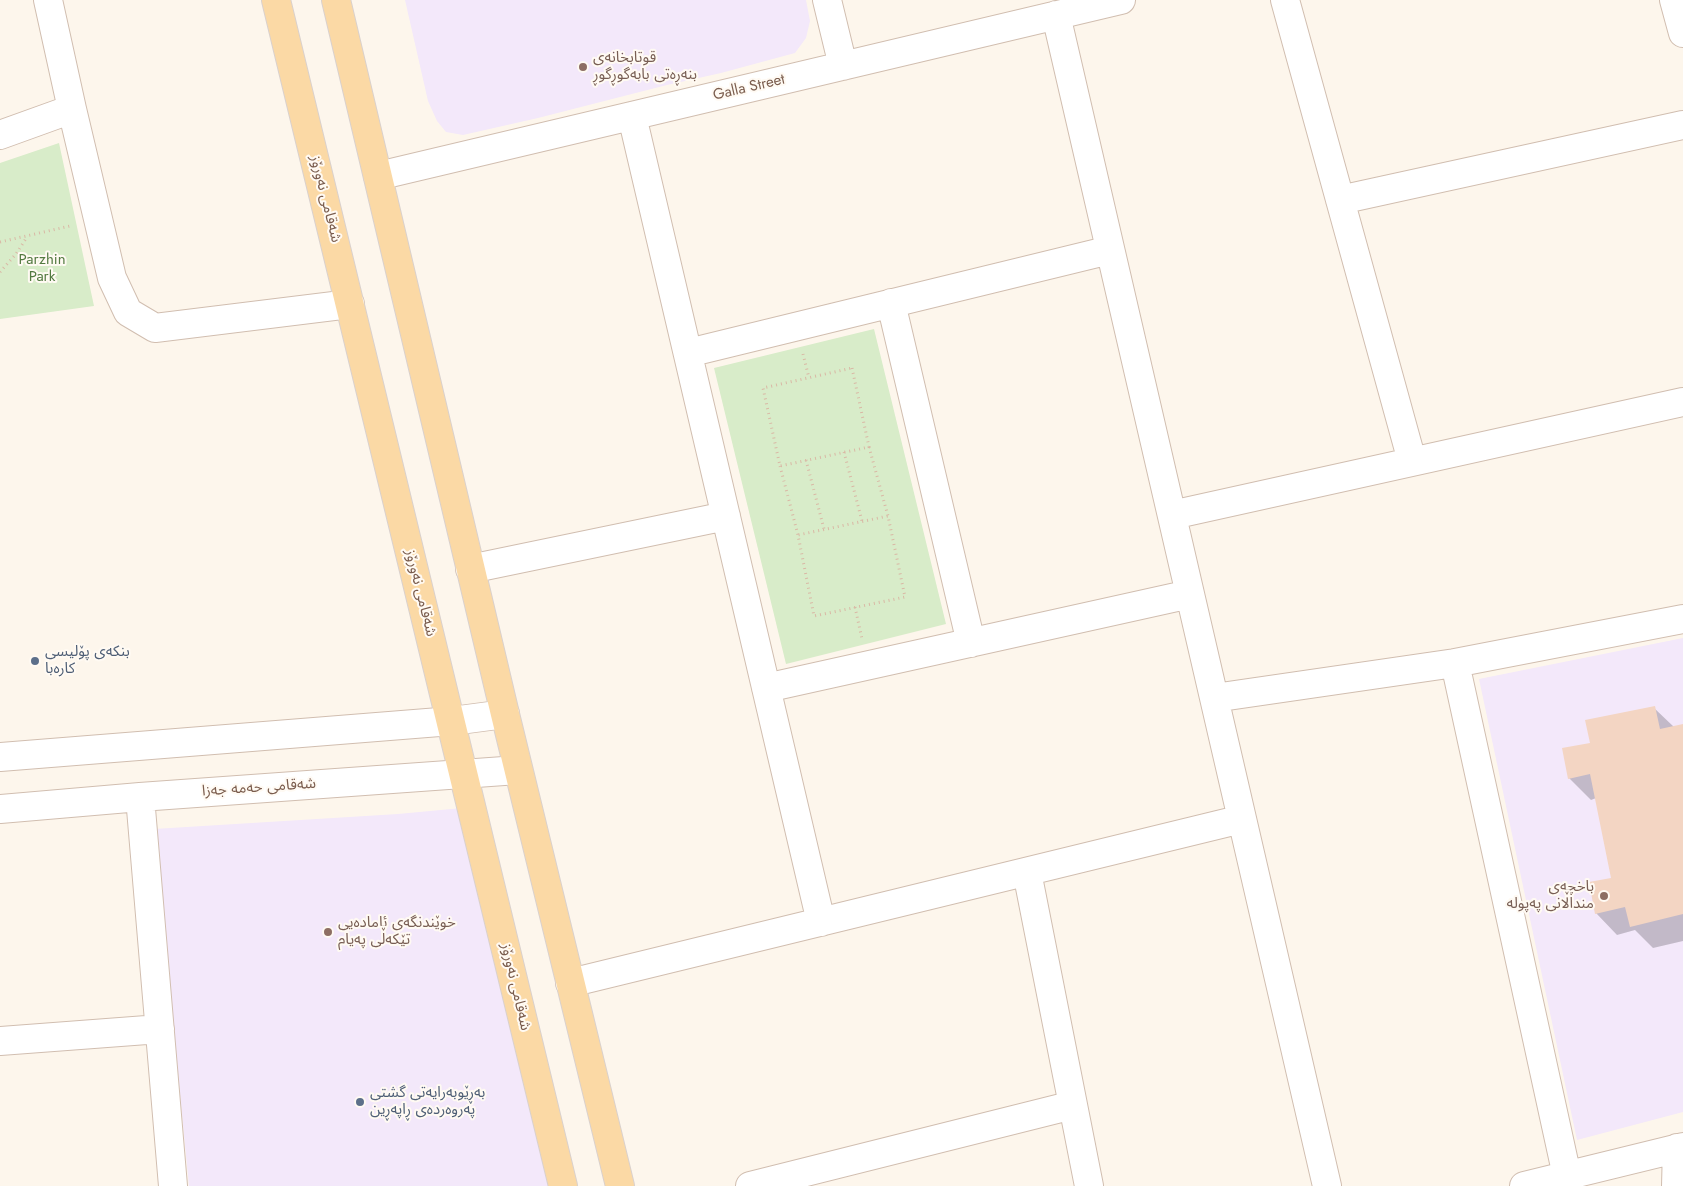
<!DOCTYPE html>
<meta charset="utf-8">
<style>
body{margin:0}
canvas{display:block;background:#fdf6ec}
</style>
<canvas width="1683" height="1186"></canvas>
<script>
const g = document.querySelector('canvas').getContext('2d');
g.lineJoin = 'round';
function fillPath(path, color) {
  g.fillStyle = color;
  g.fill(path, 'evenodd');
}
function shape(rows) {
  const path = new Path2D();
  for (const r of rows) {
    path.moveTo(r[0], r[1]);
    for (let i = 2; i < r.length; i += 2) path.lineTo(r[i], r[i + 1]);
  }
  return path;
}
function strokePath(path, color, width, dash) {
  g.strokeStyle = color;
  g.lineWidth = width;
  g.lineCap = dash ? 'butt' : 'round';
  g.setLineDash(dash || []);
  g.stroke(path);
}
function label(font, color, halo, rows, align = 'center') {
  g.font = font + ' Jost,"Noto Sans Arabic",sans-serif';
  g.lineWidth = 4;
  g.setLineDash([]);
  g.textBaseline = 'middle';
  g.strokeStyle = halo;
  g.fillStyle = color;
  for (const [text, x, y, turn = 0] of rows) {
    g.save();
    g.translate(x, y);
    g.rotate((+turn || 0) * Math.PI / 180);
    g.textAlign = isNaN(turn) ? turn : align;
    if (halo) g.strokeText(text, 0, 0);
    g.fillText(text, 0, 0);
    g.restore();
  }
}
const education = shape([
 [405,0,806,0,810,21,806,38,795,53,721,73,667,85,538,118,463,135,446,132,437,121,428,101],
 [1683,638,1683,1112,1577,1140,1479,679],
 [462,808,551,1186,189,1186,154,829,398,814]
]);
const green = shape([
 [59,143,94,306,0,319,0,163],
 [874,329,946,624,786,664,714,368]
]);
const shadow = shape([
 [1654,708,1674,727,1683,725,1683,941,1653,948,1635,930,1617,935,1596,913,1612,879,1596,798,1591,800,1569,778,1591,744]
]);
const building = shape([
 [1655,706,1660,729,1683,724,1683,914,1630,927,1625,907,1595,914,1589,882,1611,878,1590,774,1568,779,1562,748,1590,743,1585,720]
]);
const path = shape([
 [0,242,70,226],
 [0,272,16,254,27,237],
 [803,354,809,378],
 [852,368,869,447,780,466,763,388,852,368],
 [869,447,888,516],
 [844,452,862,521],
 [806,460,824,529],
 [780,466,798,535,814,616,905,597,888,516,798,535],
 [855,607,862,639]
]);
const minor = shape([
 [827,0,843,66],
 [1285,0,1412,461],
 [1674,0,1683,33],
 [1056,15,1327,1186],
 [72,109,112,278,128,312,155,328,350,304],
 [632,116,821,922],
 [0,135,72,109,48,0],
 [378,176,1121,0],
 [1340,200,1683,125],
 [891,303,971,643],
 [688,353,1110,250],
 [1172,515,1683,402],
 [470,569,726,516],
 [1455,663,1567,1176],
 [766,688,1190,594],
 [1214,698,1455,663,1683,619],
 [0,757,452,721,505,714],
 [140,797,173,1186],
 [0,809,140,797,518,770],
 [1027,872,1089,1186],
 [570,983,1242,819],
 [0,1041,160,1029],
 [750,1186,1073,1105],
 [1524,1186,1683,1147],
 [1676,1186,1677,1148]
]);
const major = shape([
 [276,0,563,1186],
 [336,0,505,714,620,1186]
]);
const markers = [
 [583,67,5,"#8d6e63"],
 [35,661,5,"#5c6f8a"],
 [1604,896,5,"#8d6e63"],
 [328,932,5,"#8d6e63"],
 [360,1102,5,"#5c6f8a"]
];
const educationNames = [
 ["قوتابخانەی",593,58],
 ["بنەڕەتی بابەگوڕگوڕ",593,75],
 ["باخچەی",1594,887,"right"],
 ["منداڵانی پەپولە",1594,904,"right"],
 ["خوێندنگەی ئامادەیی",338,923],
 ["تێکەڵی پەیام",338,940]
];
const streetNames = [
 ["Galla Street",749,88,-13],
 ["شەقامی نەورۆز",325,199,76],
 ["شەقامی نەورۆز",420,593,76],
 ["شەقامی حەمە جەزا",259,788,-4],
 ["شەقامی نەورۆز",515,987,77]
];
const parkNames = [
 ["Parzhin",42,260],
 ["Park",42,277]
];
const serviceNames = [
 ["بنکەی پۆلیسی",45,652],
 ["کارەبا",45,669],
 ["بەڕێوبەرایەتی گشتی",370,1093],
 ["پەروەردەی ڕاپەڕین",370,1110]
];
fillPath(education, '#f3e8fa');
fillPath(green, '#d8ecc9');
fillPath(shadow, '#0003');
fillPath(building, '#f3d5c3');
strokePath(minor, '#d1beb0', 30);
strokePath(major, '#dad1cd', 30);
strokePath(path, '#d9b8a5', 3, [1, 4]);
strokePath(minor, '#fff', 28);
strokePath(major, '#fbd9a5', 28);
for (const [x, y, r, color] of markers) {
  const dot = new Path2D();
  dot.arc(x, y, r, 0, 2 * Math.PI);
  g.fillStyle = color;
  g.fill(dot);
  strokePath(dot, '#fffaf3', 2);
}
label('15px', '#785e54', '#fffaf3', educationNames, 'left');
label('15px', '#7a5c4d', '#fffaf3', streetNames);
label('15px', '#537a41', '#fffaf3', parkNames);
label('15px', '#4e5e75', '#fffaf3', serviceNames, 'left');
</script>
